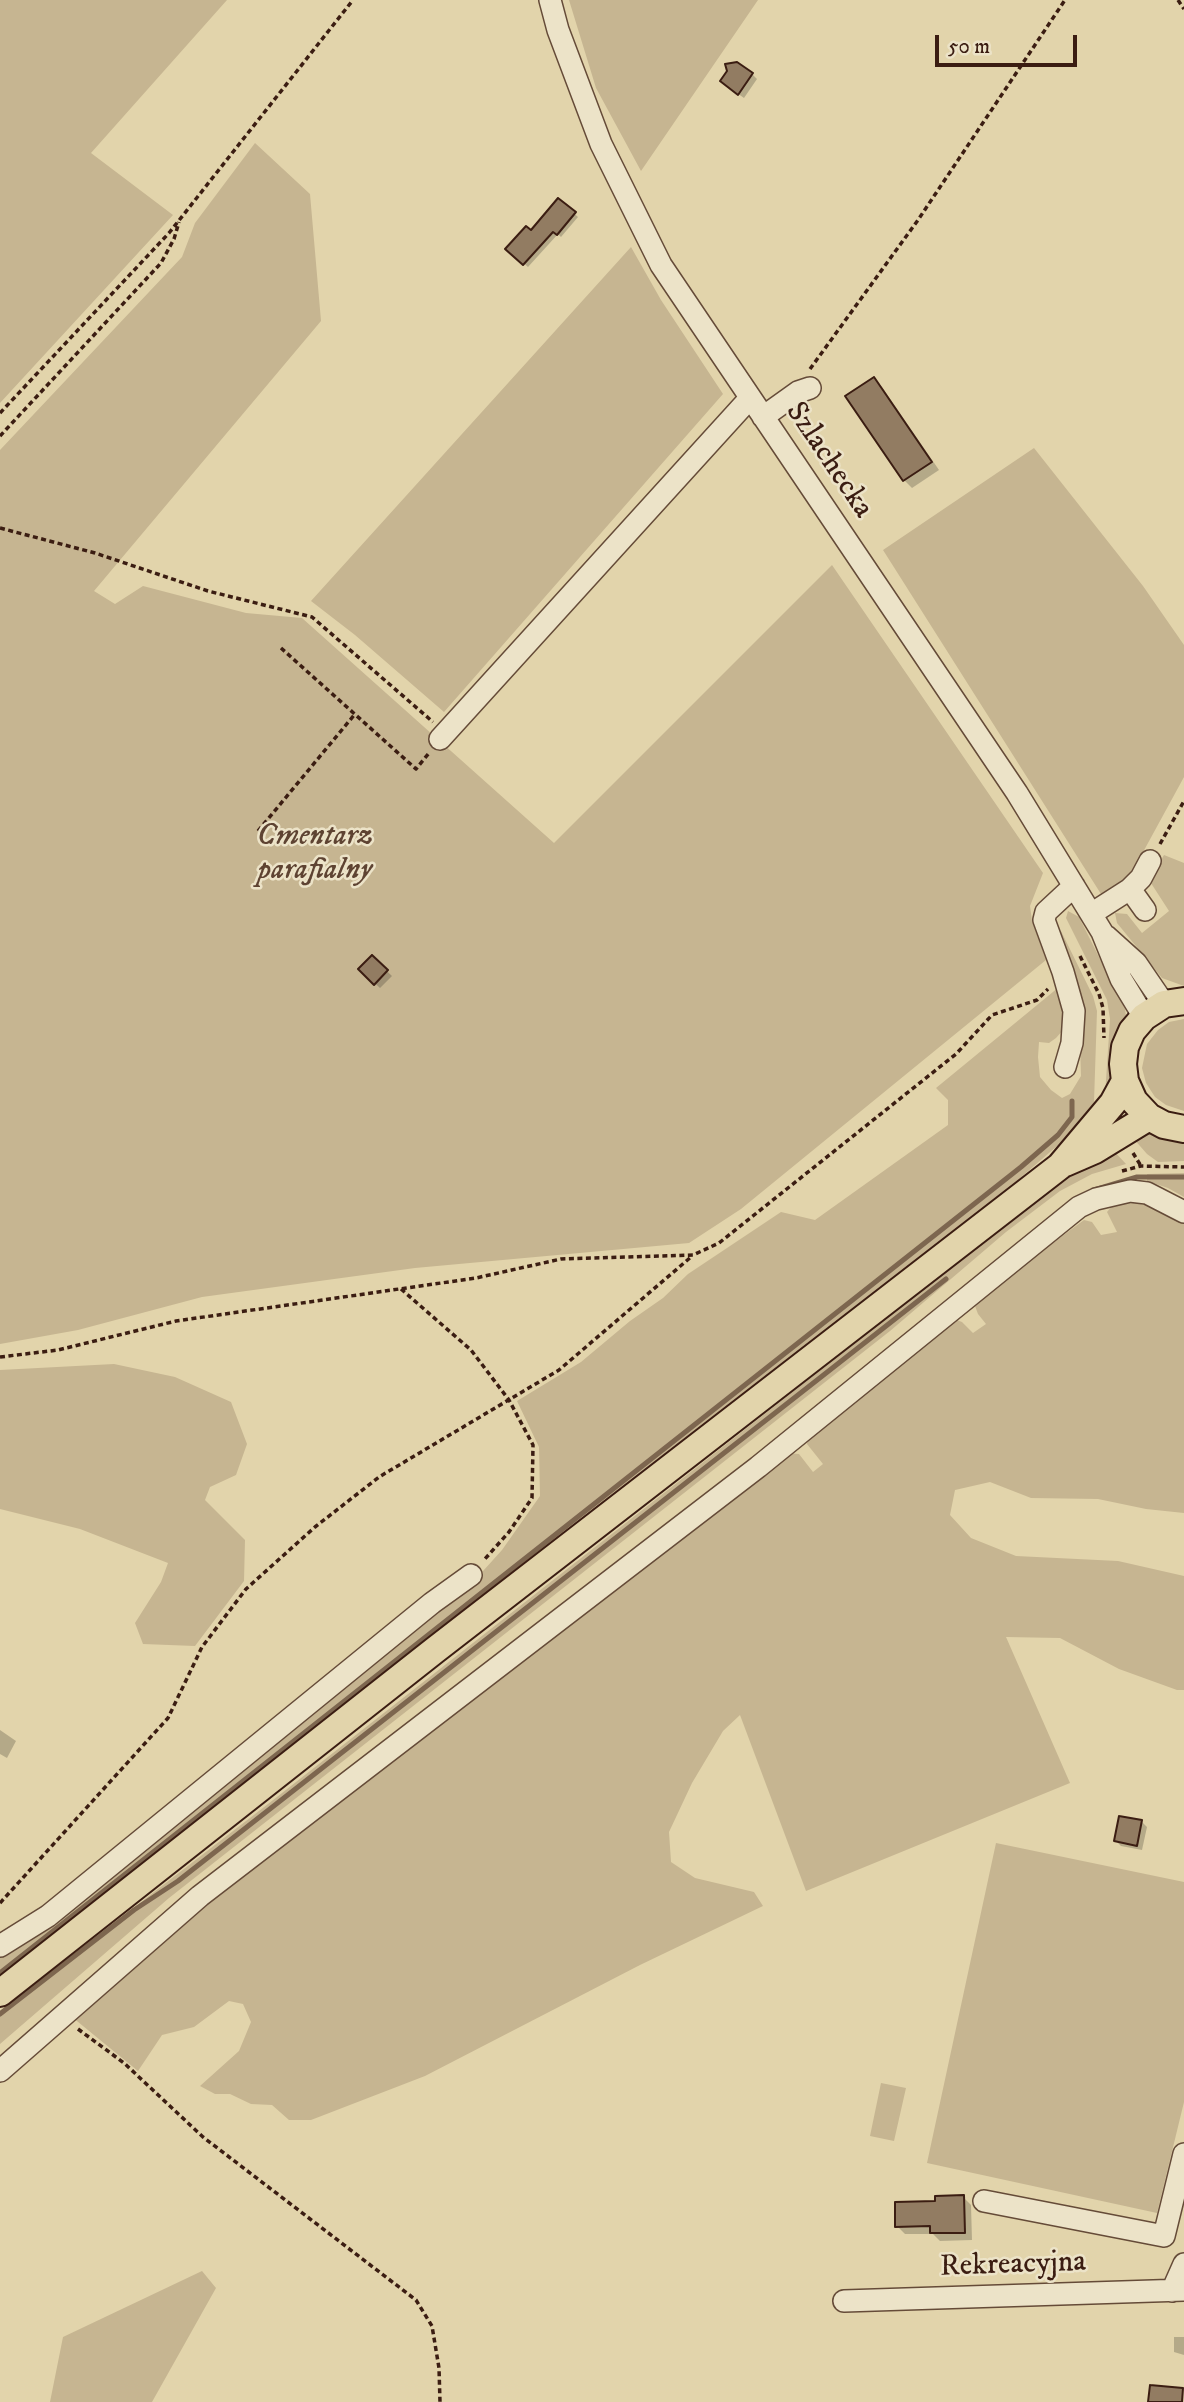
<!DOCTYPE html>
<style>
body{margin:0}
#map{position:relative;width:1184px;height:2402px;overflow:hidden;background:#e2d4ab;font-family:"IM FELL DW Pica",serif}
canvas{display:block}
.scale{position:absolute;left:935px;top:35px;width:142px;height:32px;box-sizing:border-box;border:4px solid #3b1d12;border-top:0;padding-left:9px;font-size:21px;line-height:24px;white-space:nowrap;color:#3b1d12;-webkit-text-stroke:5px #ece3c8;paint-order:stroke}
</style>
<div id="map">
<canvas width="1184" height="2402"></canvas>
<div class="scale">50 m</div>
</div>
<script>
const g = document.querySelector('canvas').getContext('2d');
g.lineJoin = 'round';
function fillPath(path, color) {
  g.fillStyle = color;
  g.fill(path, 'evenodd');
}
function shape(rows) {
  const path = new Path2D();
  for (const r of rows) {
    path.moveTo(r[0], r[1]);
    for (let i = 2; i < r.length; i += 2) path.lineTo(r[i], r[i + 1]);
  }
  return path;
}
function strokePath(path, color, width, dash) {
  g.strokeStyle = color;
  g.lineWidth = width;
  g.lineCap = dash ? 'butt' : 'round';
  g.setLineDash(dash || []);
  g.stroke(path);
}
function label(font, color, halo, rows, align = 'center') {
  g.font = font + ' "IM FELL DW Pica",serif';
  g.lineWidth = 5;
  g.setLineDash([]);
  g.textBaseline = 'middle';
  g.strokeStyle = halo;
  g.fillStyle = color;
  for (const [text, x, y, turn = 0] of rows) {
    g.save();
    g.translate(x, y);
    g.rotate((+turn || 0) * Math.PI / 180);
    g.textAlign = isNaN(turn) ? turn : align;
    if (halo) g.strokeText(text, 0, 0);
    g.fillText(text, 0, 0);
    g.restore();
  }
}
const green = shape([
 [0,0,227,0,91,153,173,215,0,403],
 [569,0,758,0,641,171,596,88],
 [255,143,310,194,321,321,94,591,115,604,143,586,246,613,302,618,554,843,832,565,1043,873,1030,906,1032,921,1046,960,741,1209,689,1243,415,1268,202,1297,78,1330,0,1344,0,450,182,257,195,223],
 [631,247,661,300,723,394,444,712,355,635,311,601],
 [1034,448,1143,586,1184,645,1184,777,1130,876,1101,894,883,550],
 [1164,855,1184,863,1184,986,1162,978,1117,923,1115,913,1127,914,1142,933,1169,911,1149,880],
 [1068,911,1079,917,1125,1009,1127,1023,1117,1072,1105,1096,1110,1019,1107,1000,1066,918],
 [1061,931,1093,996,1097,1011,1094,1102,1086,1114,1087,1117,1072,1133,981,1212,757,1382,0,1977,0,1956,27,1941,171,1830,474,1581,502,1550,540,1496,539,1447,517,1401,581,1362,630,1321,663,1298,688,1274,781,1212,815,1220,948,1125,948,1100,936,1088,1059,987,1066,1009,1063,1030,1056,1038,1049,1043,1039,1042,1038,1057,1040,1077,1051,1090,1062,1098,1070,1094,1081,1076,1078,984,1059,936],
 [1184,1019,1184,1111,1166,1105,1155,1097,1146,1083,1142,1068,1147,1044,1158,1030,1169,1022],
 [1146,1132,1158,1132,1184,1138,1184,1161,1158,1162,1147,1154,1133,1138],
 [1113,1150,1126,1164,1092,1174,1060,1191,1006,1232,890,1331,169,1898,0,2044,0,2011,268,1804,958,1262,1037,1197],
 [1184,1173,1184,1197,1168,1188,1147,1181,1147,1174],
 [1131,1202,1154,1207,1184,1222,1184,1513,1146,1509,1098,1499,1031,1498,990,1482,955,1490,950,1515,971,1538,1016,1556,1118,1561,1184,1576,1184,1690,1177,1690,1119,1669,1060,1638,1006,1637,1070,1783,806,1891,740,1715,723,1731,692,1783,669,1832,671,1862,695,1878,754,1892,763,1906,640,1965,425,2076,311,2120,289,2120,272,2105,251,2104,230,2094,215,2094,200,2086,239,2051,251,2022,243,2004,229,2001,194,2027,162,2035,138,2071,72,2017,180,1923,786,1453,799,1454,813,1472,823,1464,807,1444,808,1437,954,1319,962,1322,973,1333,986,1324,978,1314,975,1306,981,1296,1084,1220,1092,1222,1101,1235,1117,1232,1107,1212,1112,1206],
 [114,1364,175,1377,231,1402,247,1444,236,1475,210,1487,205,1500,245,1540,244,1581,195,1646,143,1644,135,1623,161,1582,168,1563,80,1529,0,1509,0,1370],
 [996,1843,1184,1882,1184,2102,1157,2213,927,2163],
 [881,2083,906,2088,894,2141,870,2136],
 [202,2271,216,2288,152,2402,50,2402,63,2337]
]);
const shadow = shape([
 [752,74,757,79,744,98,727,86],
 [559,200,578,217,561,237,558,234,528,267,508,249,531,233],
 [874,379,882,387,939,470,912,488,904,480],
 [372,957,392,976,380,988,360,969],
 [0,1730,16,1741,7,1758,0,1754],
 [1142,1822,1147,1827,1142,1850,1121,1846,1116,1841],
 [963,2197,971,2205,972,2240,940,2241,933,2234,905,2234,897,2226,937,2203],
 [1174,2337,1184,2337,1184,2355,1174,2352]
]);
const stream = shape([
 [1094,1190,1137,1177,1184,1177],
 [0,1973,1021,1167,1058,1135,1072,1117,1072,1101],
 [0,2014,134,1910,178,1881,946,1279]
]);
const building = shape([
 [737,62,753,73,738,95,720,81,727,71,725,64,737,62],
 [558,198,576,212,557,235,553,232,523,265,505,249,526,226,531,230,558,198],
 [874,377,932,462,903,481,845,396,874,377],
 [372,955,388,970,374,985,358,969,372,955],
 [1119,1816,1142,1820,1137,1846,1114,1841,1119,1816],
 [964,2195,965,2233,930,2233,930,2226,895,2227,895,2202,935,2201,935,2196,964,2195],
 [1150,2385,1183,2388,1182,2402,1148,2402,1150,2385]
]);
const path = shape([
 [1178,0,1184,9],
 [810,369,918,220,1065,0],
 [0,413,169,233,353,0],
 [0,436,161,263,174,239,179,222],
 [0,528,95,553,208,591,312,617,433,722],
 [281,648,416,769,429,753],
 [258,831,355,714],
 [1160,844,1184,801],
 [1080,956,1099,994,1103,1008,1104,1038],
 [1133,1153,1141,1166],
 [1122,1171,1141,1166,1184,1167],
 [401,1289,471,1350,509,1400,533,1445,532,1498,509,1532,484,1560],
 [0,1357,58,1350,176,1321,476,1278,561,1259,693,1255,719,1243,956,1054,992,1015,1037,1000,1048,989],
 [0,1903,168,1718,202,1647,246,1589,315,1527,379,1477,559,1370,691,1257],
 [78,2029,124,2063,203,2137,416,2300,432,2326,439,2368,440,2402]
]);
const minor = shape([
 [550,0,558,30,601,144,661,265,1017,793,1102,932,1121,979,1144,1017],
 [763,417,798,392,810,388],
 [440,739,750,398],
 [1130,889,1145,910],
 [1091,914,1130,889,1141,878,1150,861],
 [1106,936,1136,963,1164,1004],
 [1065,1067,1072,1043,1074,1011,1063,972,1044,920,1046,912,1074,886],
 [0,1946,48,1916,432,1603,471,1575],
 [0,2071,200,1896,758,1467,1079,1207,1096,1199,1130,1191,1147,1193,1184,1212],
 [984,2201,1164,2236,1184,2154],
 [1172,2291,1184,2264],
 [844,2301,1184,2290]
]);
const major = shape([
 [1184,1001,1164,1004,1144,1017,1132,1031,1125,1047,1123,1064,1125,1081,1134,1101,1149,1117,1164,1125,1184,1129],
 [1065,1163,1095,1150,1149,1117],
 [0,1993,435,1650,1060,1166,1113,1103,1125,1081]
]);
const streetNames = [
 ["Szlachecka",828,461,56],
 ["Rekreacyjna",1013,2266,-2]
];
const parkNames = [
 ["Cmentarz",315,838],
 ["parafialny",315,872]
];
fillPath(green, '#c6b591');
fillPath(shadow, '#0003');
strokePath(stream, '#7d664f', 5);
fillPath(building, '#927c62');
strokePath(building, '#3b1d12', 2);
strokePath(minor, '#654b38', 24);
strokePath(major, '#3b1d12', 30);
strokePath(path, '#3b1d12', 3.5, [5, 3.5]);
strokePath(minor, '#ece3c8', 21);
strokePath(major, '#e2d4ab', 26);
label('30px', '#3b1d12', '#ece3c8', streetNames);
label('italic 30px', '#5e4332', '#ece3c8', parkNames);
</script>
